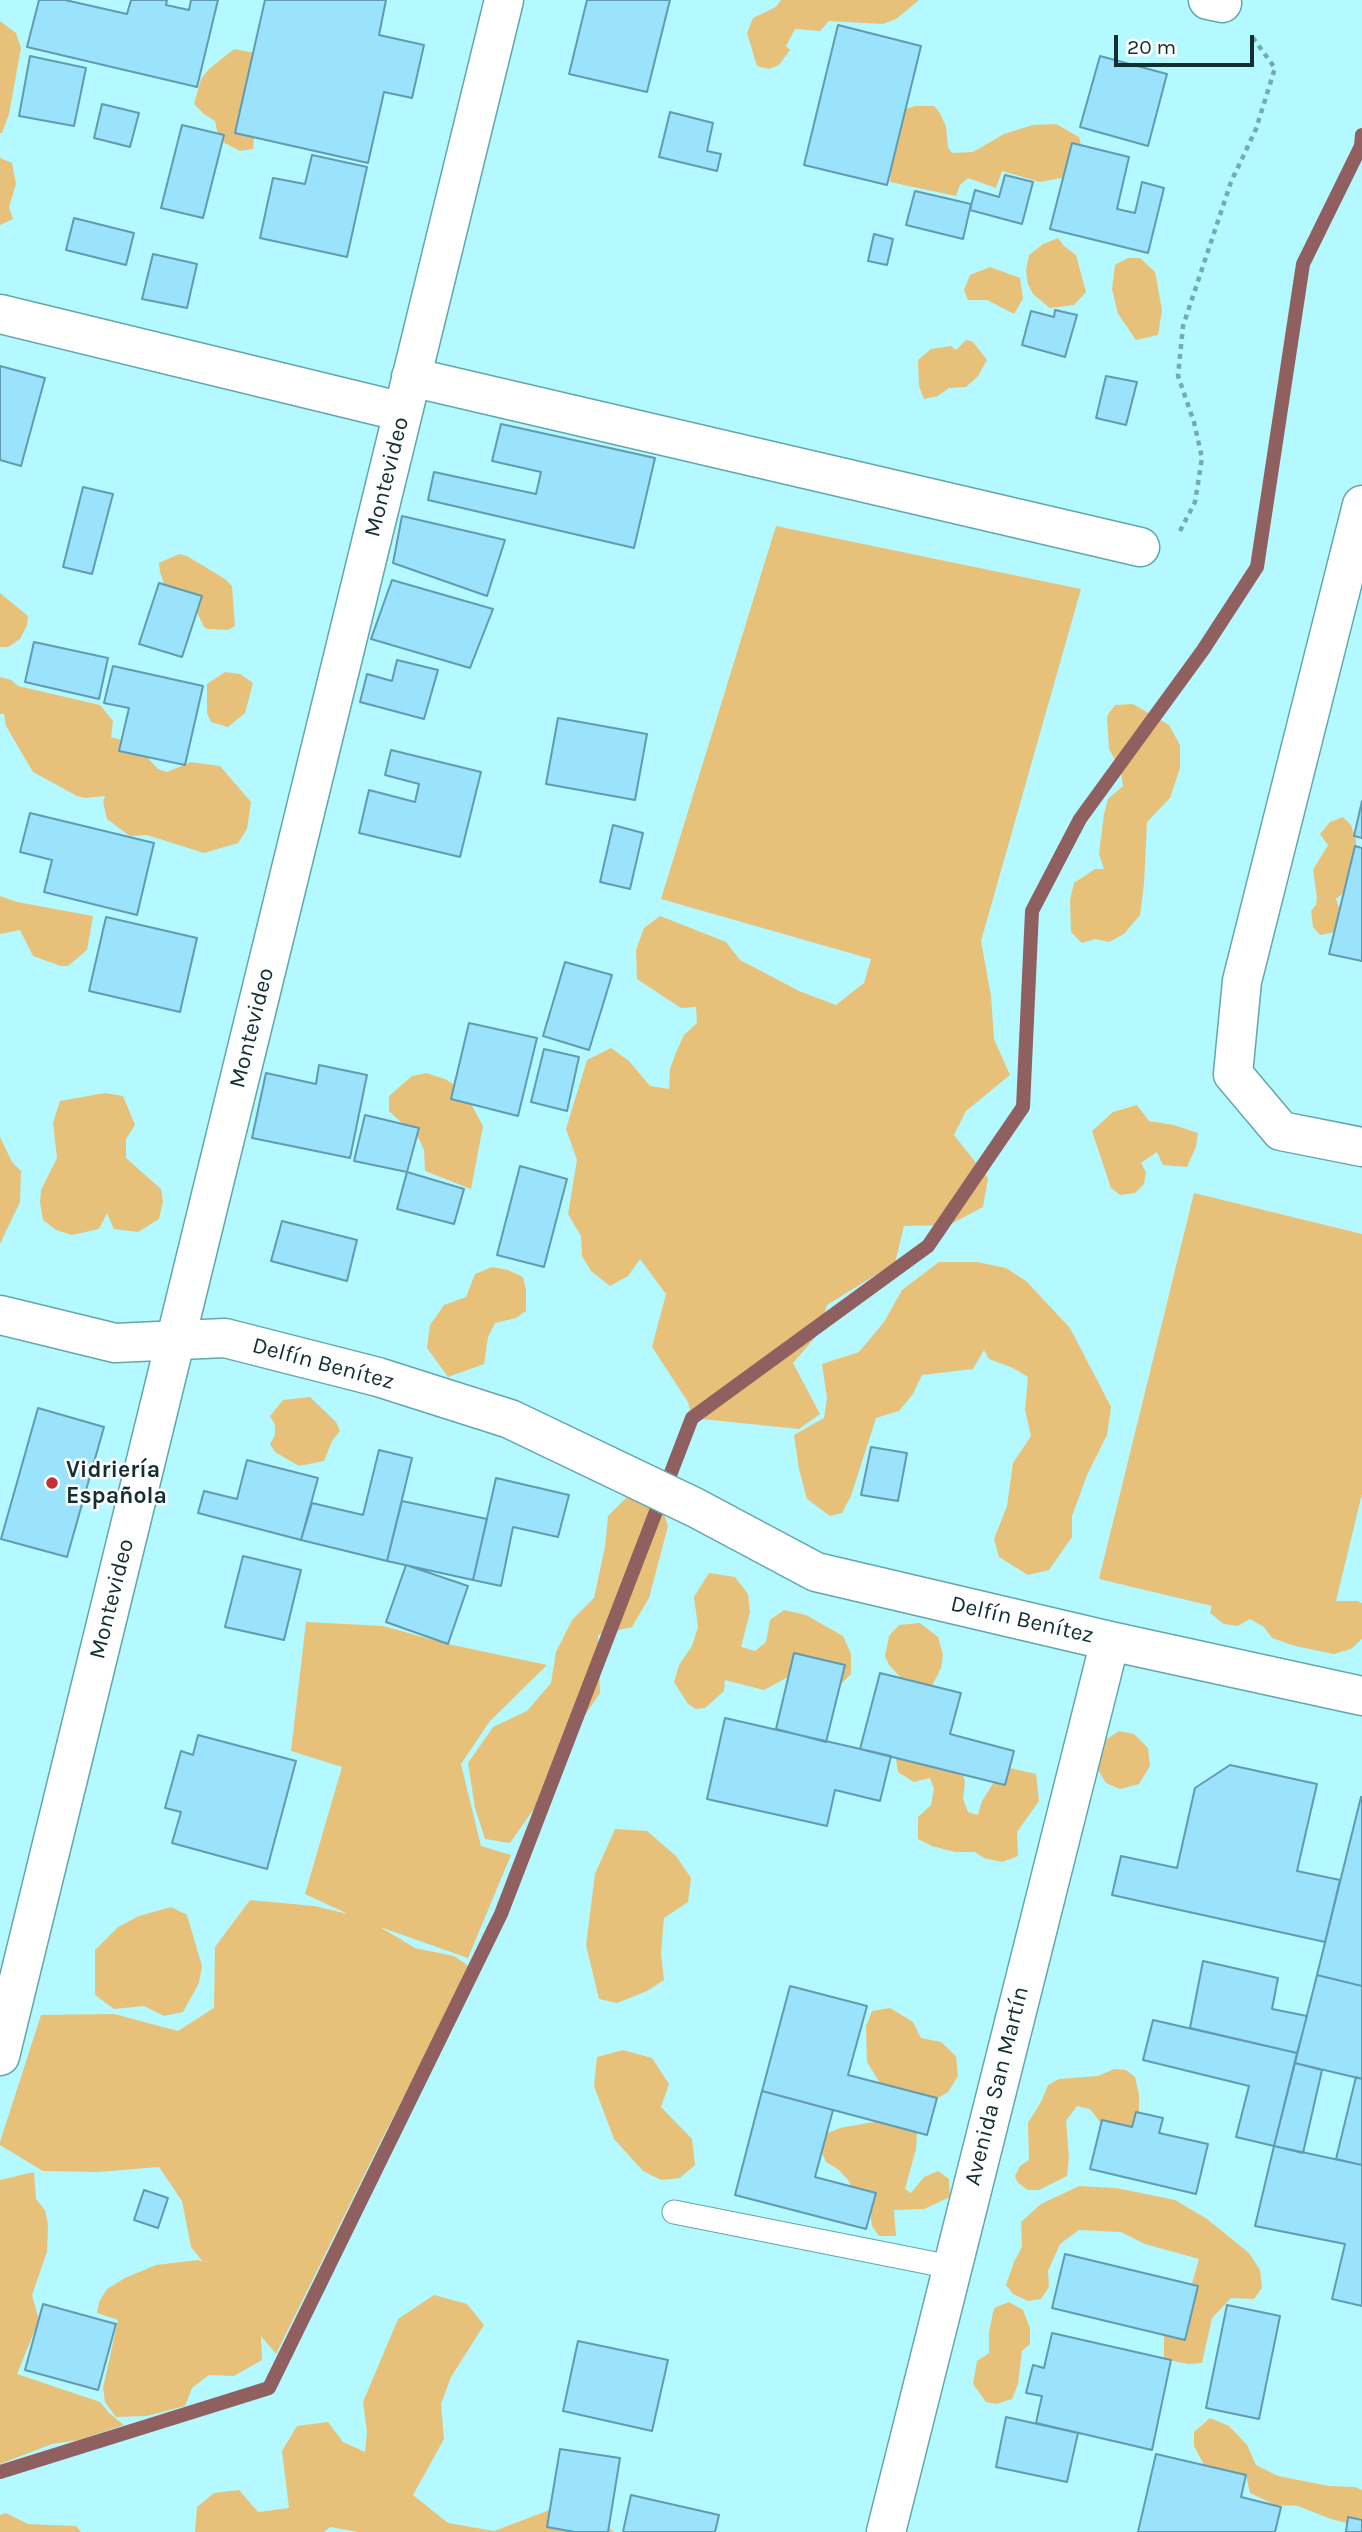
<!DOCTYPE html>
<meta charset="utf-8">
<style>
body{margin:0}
#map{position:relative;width:1362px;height:2532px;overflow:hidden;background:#b4f9ff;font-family:Karla,sans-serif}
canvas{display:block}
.scale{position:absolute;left:1114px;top:35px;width:140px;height:32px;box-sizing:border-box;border:4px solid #112e30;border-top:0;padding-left:9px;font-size:21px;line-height:24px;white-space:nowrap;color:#112e30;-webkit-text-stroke:5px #fff;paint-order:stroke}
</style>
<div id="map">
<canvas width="1362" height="2532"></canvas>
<div class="scale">20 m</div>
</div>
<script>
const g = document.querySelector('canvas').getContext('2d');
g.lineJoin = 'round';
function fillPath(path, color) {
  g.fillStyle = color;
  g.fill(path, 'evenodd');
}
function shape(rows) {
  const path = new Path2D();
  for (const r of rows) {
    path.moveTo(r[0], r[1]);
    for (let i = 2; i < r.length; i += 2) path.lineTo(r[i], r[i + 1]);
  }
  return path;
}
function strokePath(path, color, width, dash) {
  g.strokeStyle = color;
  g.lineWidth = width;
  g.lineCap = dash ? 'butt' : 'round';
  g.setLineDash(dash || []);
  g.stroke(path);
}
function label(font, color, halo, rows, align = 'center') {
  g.font = font + ' Karla,sans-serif';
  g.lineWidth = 5;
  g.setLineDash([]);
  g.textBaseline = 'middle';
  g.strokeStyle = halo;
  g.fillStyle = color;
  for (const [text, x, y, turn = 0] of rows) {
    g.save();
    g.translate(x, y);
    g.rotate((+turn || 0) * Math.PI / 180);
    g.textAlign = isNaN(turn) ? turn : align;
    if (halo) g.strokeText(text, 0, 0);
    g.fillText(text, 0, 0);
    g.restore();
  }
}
const green = shape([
 [781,0,919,0,896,19,883,24,829,21,820,31,795,29,786,46,790,50,779,65,769,69,757,66,747,33,753,18,776,7],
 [0,21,16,33,21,48,9,114,2,133,0,133],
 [234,49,261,54,253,149,240,151,219,140,215,121,204,114,194,104,201,79,209,69],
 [915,106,934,106,940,113,946,127,948,147,952,153,973,152,1004,134,1033,125,1056,124,1079,137,1082,149,1071,176,1040,182,1002,171,996,188,968,178,960,185,956,196,890,182,895,125,902,110],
 [0,158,12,163,16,184,9,207,13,219,0,225],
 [1058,238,1064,246,1076,255,1086,292,1074,305,1050,308,1033,294,1028,284,1026,271,1029,255,1043,244],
 [1128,258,1140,258,1155,272,1162,310,1158,335,1136,340,1118,314,1112,289,1115,265],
 [990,267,1020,278,1023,299,1014,314,987,300,968,300,964,290,970,275],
 [966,340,973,342,987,360,978,376,966,387,949,388,938,396,924,399,919,386,918,360,931,349,951,346,956,350],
 [776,526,1081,589,981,941,991,996,994,1039,1010,1075,966,1111,954,1135,988,1178,983,1207,949,1225,904,1226,895,1263,827,1305,818,1334,793,1363,820,1414,799,1429,692,1418,688,1402,652,1347,666,1294,640,1259,628,1276,610,1286,591,1271,582,1256,581,1236,568,1214,577,1160,566,1129,587,1060,611,1048,629,1061,650,1086,669,1089,670,1069,675,1055,684,1035,697,1023,696,1007,681,1008,637,979,636,950,644,928,660,916,683,925,726,942,740,960,799,991,836,1005,864,983,871,959,661,899],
 [179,554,187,556,225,579,232,586,235,626,228,630,208,629,204,627,194,606,169,598,160,572,159,563],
 [0,593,28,616,27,625,20,639,8,647,0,647],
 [225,672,240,674,253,683,245,713,228,727,211,722,207,713,207,684],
 [0,677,11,680,18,686,100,705,113,721,111,737,135,744,158,769,167,772,191,762,220,766,251,802,247,829,238,843,204,853,147,835,130,836,107,819,103,802,105,796,85,798,77,796,33,772,6,726,4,714,0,714],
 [1133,704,1169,725,1180,745,1180,768,1170,798,1147,822,1144,884,1140,915,1124,934,1109,942,1095,939,1082,943,1071,932,1070,900,1074,883,1095,869,1104,869,1099,854,1104,814,1108,799,1123,786,1121,771,1109,749,1107,716,1115,705],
 [1343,817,1351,825,1356,841,1357,860,1350,887,1336,899,1340,910,1337,932,1320,935,1313,927,1311,911,1316,905,1317,897,1313,870,1328,845,1320,834,1330,822],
 [0,896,17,902,93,916,87,950,68,966,61,966,33,956,20,930,0,934],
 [426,1073,445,1079,464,1091,483,1126,471,1189,425,1171,424,1150,419,1139,389,1111,389,1096,412,1076],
 [105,1093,123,1096,135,1125,126,1139,126,1158,161,1189,163,1201,159,1219,138,1232,114,1229,107,1213,99,1229,72,1235,56,1230,43,1220,40,1202,41,1190,57,1158,53,1123,60,1101],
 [1137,1105,1149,1121,1174,1125,1198,1133,1196,1147,1187,1167,1163,1165,1157,1152,1141,1163,1146,1172,1144,1184,1135,1193,1120,1195,1111,1188,1092,1131,1113,1112],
 [0,1137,12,1162,21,1171,20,1202,0,1244],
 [1194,1193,1362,1234,1362,1494,1336,1601,1357,1601,1362,1603,1362,1639,1351,1649,1334,1654,1295,1646,1272,1638,1264,1627,1250,1619,1238,1626,1224,1624,1210,1613,1212,1606,1099,1579],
 [939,1262,977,1262,1006,1268,1026,1281,1070,1328,1111,1407,1107,1435,1087,1475,1072,1516,1072,1537,1049,1570,1028,1575,999,1557,994,1539,1007,1506,1013,1463,1031,1436,1025,1410,1028,1377,1013,1368,989,1359,984,1350,973,1369,922,1375,913,1394,899,1411,876,1418,851,1496,842,1513,830,1516,807,1499,799,1469,794,1435,824,1418,827,1398,822,1364,859,1352,884,1322,902,1290],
 [492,1267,508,1270,523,1277,526,1290,526,1311,516,1318,495,1323,488,1337,484,1364,448,1377,427,1348,430,1325,444,1305,466,1297,475,1274],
 [310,1397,336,1422,340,1431,332,1441,324,1461,299,1466,275,1452,270,1444,275,1435,275,1425,270,1416,283,1400],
 [628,1496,660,1503,668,1526,649,1598,632,1627,598,1635,600,1693,579,1724,536,1806,510,1843,485,1839,475,1808,468,1763,493,1727,527,1711,551,1683,556,1652,572,1620,594,1598,605,1547,608,1516],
 [709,1573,735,1577,748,1594,750,1612,741,1647,755,1651,766,1642,770,1620,784,1610,806,1615,843,1636,851,1654,851,1674,839,1686,805,1687,788,1677,764,1690,725,1680,724,1691,705,1708,696,1709,688,1704,674,1682,679,1665,692,1646,698,1627,694,1597],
 [306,1622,383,1626,448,1644,547,1665,490,1721,461,1764,481,1846,511,1855,468,1958,380,1927,415,1948,454,1956,470,1967,380,2143,276,2354,261,2336,262,2360,234,2376,209,2375,192,2388,185,2406,147,2416,116,2417,105,2402,103,2388,118,2320,97,2313,99,2302,107,2289,125,2278,156,2265,198,2260,203,2262,191,2247,182,2201,159,2167,98,2172,43,2171,0,2145,0,2142,41,2015,114,2014,178,2031,214,2008,215,1947,250,1900,314,1906,348,1914,305,1894,342,1767,291,1751],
 [920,1623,938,1637,943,1655,941,1668,932,1686,905,1682,889,1665,885,1656,889,1636,899,1625],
 [1119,1731,1134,1734,1148,1748,1150,1766,1139,1784,1120,1789,1106,1783,1098,1770,1097,1761,1102,1742],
 [894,1747,960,1763,965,1782,963,1799,968,1812,978,1815,982,1801,996,1779,1010,1768,1036,1774,1039,1801,1017,1832,1018,1856,1002,1862,984,1858,975,1852,955,1852,932,1846,918,1839,918,1817,931,1805,934,1789,930,1778,914,1782,898,1772],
 [615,1829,647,1831,676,1856,691,1878,688,1902,664,1918,661,1953,664,1980,647,1991,617,2003,599,1999,586,1945,595,1874],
 [171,1907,187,1915,202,1966,199,1983,183,2012,164,2016,144,2006,114,2009,95,1995,95,1950,118,1927,139,1916],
 [890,2008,913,2022,921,2038,941,2042,956,2056,958,2076,948,2092,928,2104,880,2083,867,2062,866,2026,872,2011],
 [623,2050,652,2058,669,2084,661,2107,692,2139,695,2165,680,2178,661,2180,643,2171,614,2139,594,2086,597,2057],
 [1114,2069,1126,2070,1135,2077,1139,2095,1139,2120,1125,2134,1106,2130,1090,2109,1077,2106,1066,2121,1069,2157,1067,2176,1039,2190,1028,2190,1018,2183,1015,2176,1020,2166,1029,2160,1028,2123,1041,2102,1048,2085,1059,2079,1098,2076],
 [891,2119,917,2130,916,2149,905,2189,911,2193,924,2177,938,2171,949,2179,950,2197,924,2209,894,2210,896,2236,879,2236,872,2226,870,2212,858,2200,848,2180,839,2170,826,2162,819,2146,825,2134,840,2128],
 [34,2172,36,2199,45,2210,48,2224,47,2252,32,2295,39,2320,17,2374,100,2402,109,2413,124,2425,79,2440,52,2444,0,2464,0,2180],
 [1079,2186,1116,2188,1175,2200,1207,2219,1249,2253,1260,2270,1262,2288,1254,2299,1231,2298,1212,2318,1202,2363,1188,2364,1164,2359,1164,2329,1191,2287,1199,2259,1145,2244,1121,2232,1079,2230,1060,2244,1048,2271,1049,2287,1041,2299,1028,2301,1013,2294,1006,2285,1014,2262,1022,2247,1021,2222,1041,2204],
 [434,2295,467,2304,484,2325,451,2377,441,2404,444,2439,413,2495,448,2523,494,2531,560,2506,589,2509,614,2532,359,2532,330,2527,324,2532,195,2532,197,2507,214,2493,239,2490,258,2512,289,2508,282,2451,297,2426,328,2422,343,2442,365,2452,367,2432,363,2402,398,2319],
 [1009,2302,1023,2310,1030,2328,1030,2344,1022,2351,1018,2384,1012,2399,996,2404,986,2402,973,2384,977,2361,989,2353,989,2332,994,2308],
 [1210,2418,1229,2426,1247,2445,1256,2465,1278,2476,1329,2486,1355,2487,1362,2490,1362,2527,1331,2519,1298,2506,1275,2505,1250,2493,1246,2475,1204,2465,1194,2446,1194,2432],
 [6,2513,28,2524,76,2526,81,2532,0,2532,0,2515]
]);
const stream = shape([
 [0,2472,269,2388,501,1914,692,1418,928,1246,1023,1107,1032,911,1080,819,1203,650,1257,567,1303,264,1361,146,1362,135]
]);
const building = shape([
 [39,0,65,0,127,14,131,0,167,0,166,5,189,10,191,0,218,0,197,87,27,47,39,0],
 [265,0,386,0,379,35,424,45,412,98,384,92,368,163,235,133,265,0],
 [587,0,670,0,647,92,569,74,587,0],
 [838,25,921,46,887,185,804,165,838,25],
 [30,56,86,68,74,126,19,116,30,56],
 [1100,56,1167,74,1148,146,1080,127,1100,56],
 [102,104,139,113,130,147,94,138,102,104],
 [670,112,713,123,707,151,721,154,717,171,659,157,670,112],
 [182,125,224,135,203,218,161,208,182,125],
 [1072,143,1129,157,1117,209,1135,213,1142,182,1164,188,1148,253,1050,229,1072,143],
 [312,155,367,167,347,257,260,238,273,178,305,184,312,155],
 [1005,175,1033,182,1022,224,970,210,975,190,999,197,1005,175],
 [915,191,971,204,963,239,906,225,915,191],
 [74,218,134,233,126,265,66,250,74,218],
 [874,234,893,239,887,265,868,261,874,234],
 [153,254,197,264,187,308,142,299,153,254],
 [1055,310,1077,315,1065,357,1022,345,1031,311,1054,317,1055,310],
 [0,366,45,378,21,466,0,460,0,366],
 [1106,376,1137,382,1126,425,1096,418,1106,376],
 [501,424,655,458,634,548,428,500,434,472,536,494,541,472,492,461,501,424],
 [83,487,113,494,92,574,63,567,83,487],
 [402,516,505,540,487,596,393,563,402,516],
 [392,580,493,609,470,668,371,639,392,580],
 [159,583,202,596,182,657,139,644,159,583],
 [34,642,108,658,99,699,25,682,34,642],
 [397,660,438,670,424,719,360,702,367,674,392,681,397,660],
 [113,666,203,686,185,765,119,751,129,708,104,703,113,666],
 [558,718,647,734,635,800,546,784,558,718],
 [391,750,481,772,460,857,359,833,369,790,415,802,419,784,385,775,391,750],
 [1362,801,1362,838,1354,836,1362,801],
 [30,813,154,843,137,915,44,892,52,860,20,852,30,813],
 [613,825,643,833,630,889,600,882,613,825],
 [1355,846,1362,848,1362,961,1329,954,1355,846],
 [106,917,197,938,180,1012,89,991,106,917],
 [565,962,612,975,589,1050,543,1036,565,962],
 [469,1023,537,1038,518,1116,451,1099,469,1023],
 [544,1049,579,1057,567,1111,531,1102,544,1049],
 [319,1065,367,1075,350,1158,252,1138,266,1073,316,1084,319,1065],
 [365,1115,419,1128,407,1172,354,1161,365,1115],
 [520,1166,567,1179,544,1267,497,1255,520,1166],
 [407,1172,464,1189,454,1224,397,1209,407,1172],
 [282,1221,357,1240,347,1281,271,1261,282,1221],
 [38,1408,104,1427,67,1557,1,1539,38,1408],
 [871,1447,907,1453,898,1501,861,1495,871,1447],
 [379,1450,412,1458,387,1561,301,1540,312,1503,363,1515,379,1450],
 [247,1460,318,1478,301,1540,198,1513,204,1491,237,1499,247,1460],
 [496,1478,569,1495,558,1537,513,1527,501,1586,473,1580,496,1478],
 [402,1501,487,1519,473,1580,387,1561,402,1501],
 [243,1556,301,1570,284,1640,225,1627,243,1556],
 [406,1565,468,1586,448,1644,386,1622,406,1565],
 [794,1653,845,1665,826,1742,776,1729,794,1653],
 [880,1673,961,1693,950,1734,1014,1751,1005,1785,860,1749,880,1673],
 [725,1718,891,1756,880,1801,835,1790,827,1826,707,1799,725,1718],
 [198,1735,296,1761,267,1869,172,1843,181,1812,165,1808,181,1751,193,1755,198,1735],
 [1230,1765,1317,1784,1297,1871,1340,1880,1325,1942,1112,1895,1121,1856,1177,1868,1195,1788,1230,1765],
 [1361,1797,1362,1797,1362,1986,1317,1975,1361,1797],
 [1203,1961,1278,1978,1272,2009,1307,2016,1297,2053,1190,2028,1203,1961],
 [1317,1975,1362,1986,1362,2079,1295,2063,1317,1975],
 [790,1986,867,2006,848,2075,937,2098,927,2135,762,2091,790,1986],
 [1153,2020,1297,2053,1274,2146,1236,2137,1249,2086,1143,2060,1153,2020],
 [1295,2063,1322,2070,1303,2153,1274,2146,1295,2063],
 [1356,2077,1362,2079,1362,2165,1336,2159,1356,2077],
 [762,2091,833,2110,815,2177,876,2193,866,2229,735,2195,762,2091],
 [1136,2112,1163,2118,1159,2133,1208,2144,1196,2194,1090,2169,1102,2120,1132,2127,1136,2112],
 [1274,2146,1362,2165,1362,2306,1332,2299,1345,2244,1255,2226,1274,2146],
 [144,2190,168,2198,158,2228,134,2220,144,2190],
 [1065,2254,1198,2286,1185,2340,1052,2308,1065,2254],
 [43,2304,116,2324,98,2390,25,2370,43,2304],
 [1227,2305,1280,2316,1259,2419,1206,2408,1227,2305],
 [1052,2333,1171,2360,1152,2450,1036,2423,1042,2396,1026,2393,1033,2365,1044,2368,1052,2333],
 [578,2341,668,2360,652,2431,563,2411,578,2341],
 [1006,2417,1078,2433,1067,2482,996,2467,1006,2417],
 [560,2449,620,2458,608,2532,575,2532,547,2527,560,2449],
 [1156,2454,1246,2475,1241,2497,1281,2507,1275,2532,1138,2532,1156,2454],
 [631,2495,719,2515,715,2532,623,2532,631,2495],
 [1348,2517,1362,2520,1362,2532,1346,2532,1348,2517]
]);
const path = shape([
 [1180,531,1195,502,1202,458,1194,422,1178,376,1183,326,1231,182,1256,129,1275,68,1250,34]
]);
const service = shape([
 [674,2212,951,2267]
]);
const minor = shape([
 [1208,0,1222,3],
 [0,314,403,412],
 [411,377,1140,547],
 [0,1315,115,1343,225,1338,378,1377,510,1419,696,1508,816,1572,1110,1641,1362,1696],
 [0,2056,504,0],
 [886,2532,1110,1641]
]);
const tertiary = shape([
 [1362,505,1242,981,1233,1074,1281,1131,1362,1147]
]);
const markers = [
 [52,1483,7,"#c13139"]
];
const streetNames = [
 ["Montevideo",387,477,-76],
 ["Montevideo",252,1028,-76],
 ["Delfín Benítez",323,1364,15],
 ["Montevideo",112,1599,-76],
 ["Delfín Benítez",1022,1620,13],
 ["Avenida San Martín",997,2086,-76]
];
const poiNames = [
 ["Vidriería",66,1470],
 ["Española",66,1496]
];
fillPath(green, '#e7c17a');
strokePath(stream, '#8f605f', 14);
fillPath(building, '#9be3fd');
strokePath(building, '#619bb0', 2);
strokePath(service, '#63a6ac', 25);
strokePath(minor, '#63a6ac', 41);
strokePath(tertiary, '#63a6ac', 41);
strokePath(path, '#75abaf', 4.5, [5, 5]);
strokePath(service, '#fff', 23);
strokePath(minor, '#fff', 38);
strokePath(tertiary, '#fff', 38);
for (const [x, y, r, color] of markers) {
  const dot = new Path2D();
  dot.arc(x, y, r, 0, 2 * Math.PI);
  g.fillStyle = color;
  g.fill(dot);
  strokePath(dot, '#fff', 2.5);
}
label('23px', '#112e30', '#fff', streetNames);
label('bold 23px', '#112e30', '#fff', poiNames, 'left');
</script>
